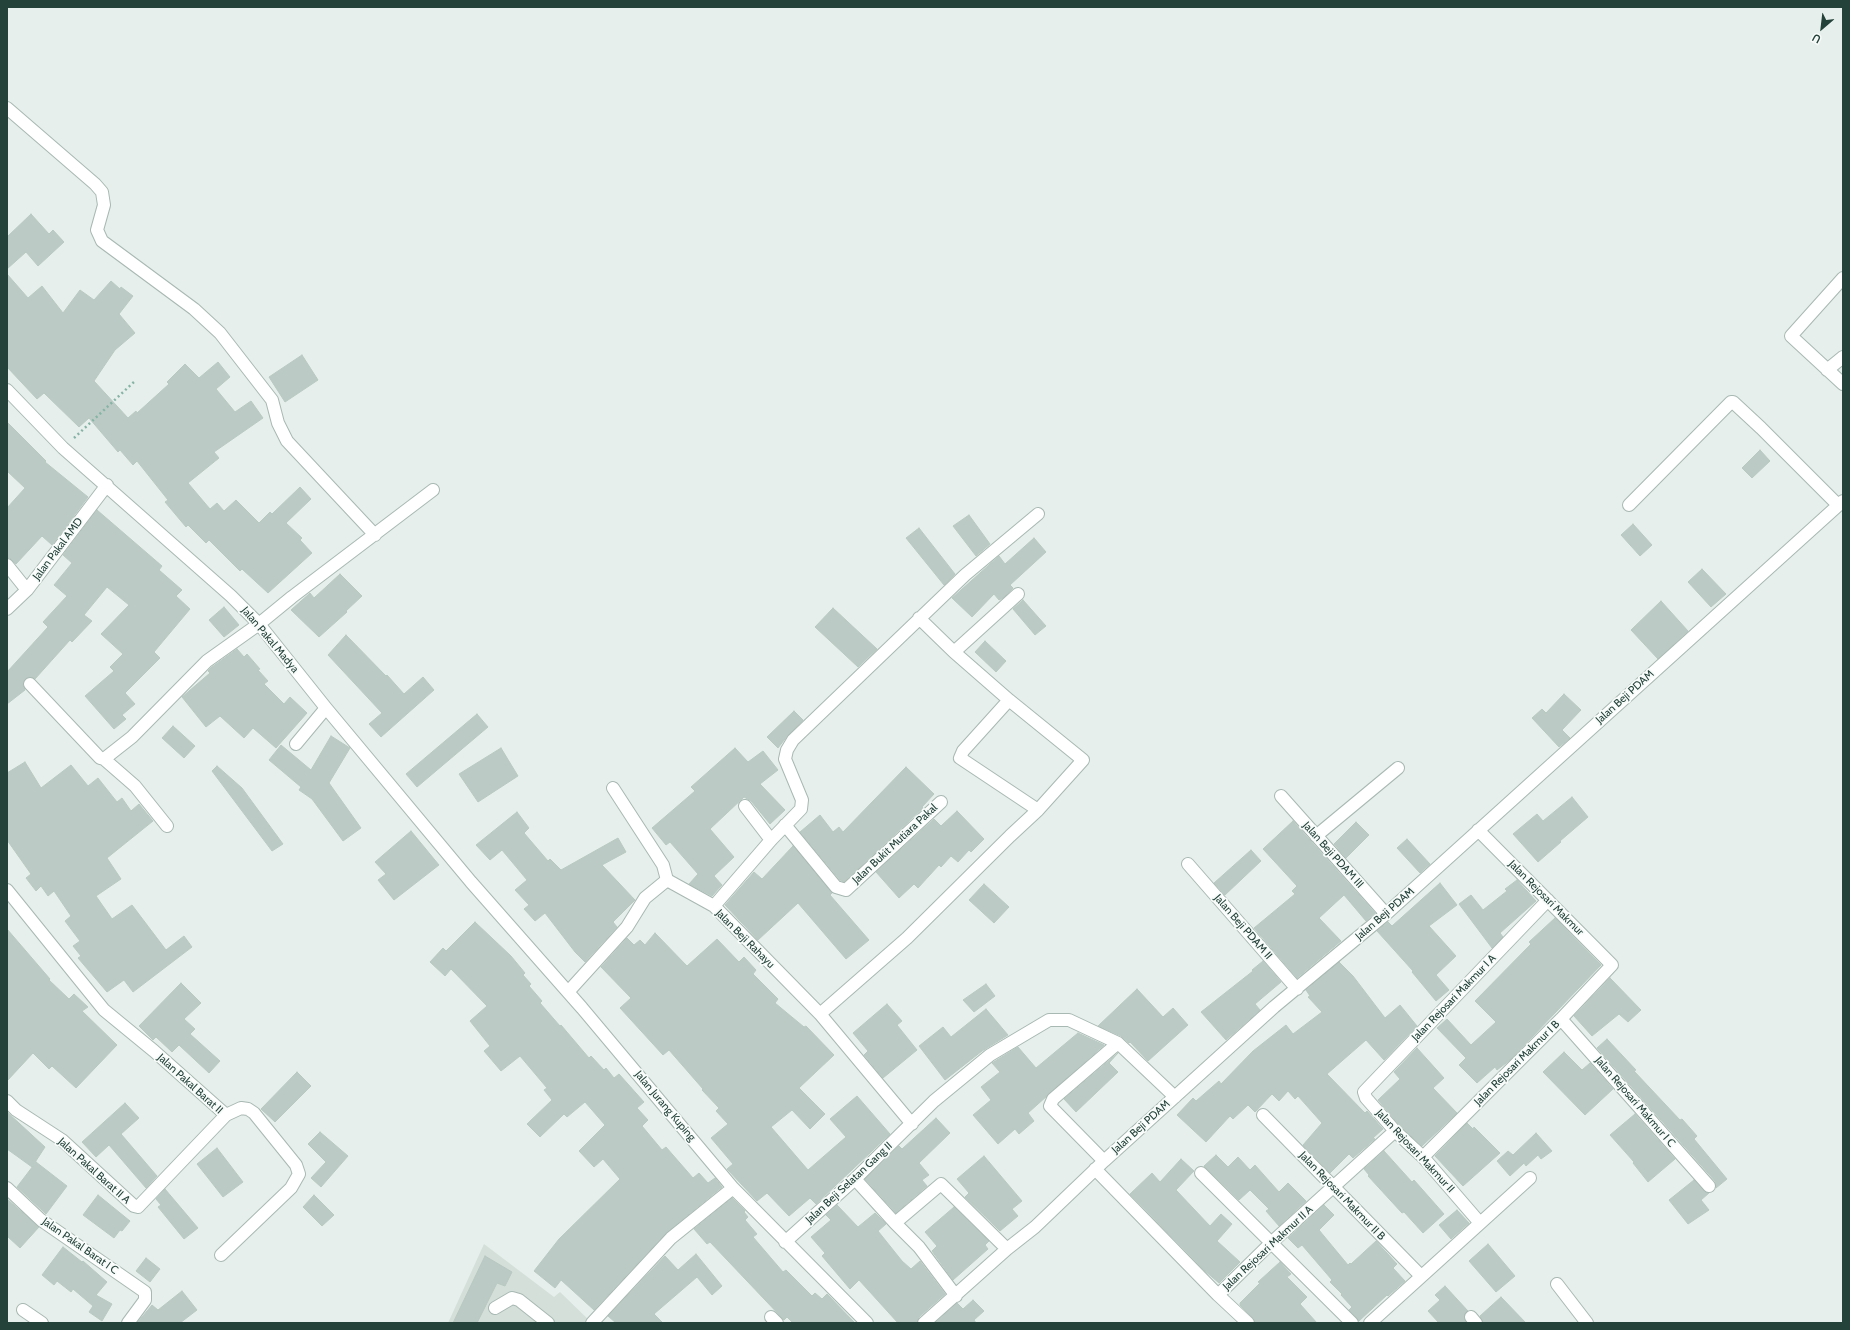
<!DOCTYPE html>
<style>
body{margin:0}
#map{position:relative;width:1850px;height:1330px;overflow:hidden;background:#e6efeb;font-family:Cabin,sans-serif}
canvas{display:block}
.frame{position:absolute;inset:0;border:8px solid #24423a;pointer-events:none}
.north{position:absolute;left:1802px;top:8px;width:40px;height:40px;-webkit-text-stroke:3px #f7fbf9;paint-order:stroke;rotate:208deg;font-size:11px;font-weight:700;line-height:16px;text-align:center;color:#24423a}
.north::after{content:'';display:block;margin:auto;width:14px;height:18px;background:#24423a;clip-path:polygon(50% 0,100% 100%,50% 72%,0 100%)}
</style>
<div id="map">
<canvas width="1850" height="1330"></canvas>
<div class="frame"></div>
<div class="north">U</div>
</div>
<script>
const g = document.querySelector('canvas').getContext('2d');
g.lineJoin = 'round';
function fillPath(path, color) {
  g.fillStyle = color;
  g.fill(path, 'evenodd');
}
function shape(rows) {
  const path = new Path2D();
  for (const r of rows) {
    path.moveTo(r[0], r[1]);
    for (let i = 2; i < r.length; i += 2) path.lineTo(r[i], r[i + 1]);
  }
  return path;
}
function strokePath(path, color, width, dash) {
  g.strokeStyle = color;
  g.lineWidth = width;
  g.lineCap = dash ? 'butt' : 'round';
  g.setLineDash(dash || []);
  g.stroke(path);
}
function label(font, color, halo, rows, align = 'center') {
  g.font = font + ' Cabin,sans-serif';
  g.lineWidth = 3.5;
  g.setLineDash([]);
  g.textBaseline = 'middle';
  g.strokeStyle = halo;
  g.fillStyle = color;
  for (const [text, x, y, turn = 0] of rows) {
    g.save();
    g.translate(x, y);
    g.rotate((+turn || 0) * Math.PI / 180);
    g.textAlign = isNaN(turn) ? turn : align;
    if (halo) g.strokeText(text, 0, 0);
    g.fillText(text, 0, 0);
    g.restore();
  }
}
const built = shape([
 [484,1244,554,1297,560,1292,592,1323,448,1323]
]);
const building = shape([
 [31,214,49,234,53,230,64,242,38,266,26,252,7,269,7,237,31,214],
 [7,274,28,298,42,286,63,313,80,290,94,300,111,281,120,289,121,287,133,296,119,314,135,333,115,350,94,381,128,418,136,411,137,413,169,384,167,382,185,364,199,378,218,362,230,377,216,389,235,412,251,401,263,418,214,452,219,458,188,483,210,509,217,503,224,511,236,500,259,523,270,512,272,514,300,487,311,499,286,523,302,538,300,540,312,553,268,593,242,569,240,571,209,540,206,543,188,525,186,527,165,502,168,500,137,461,133,465,120,450,118,452,89,418,79,427,44,393,37,399,7,367,7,274],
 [302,355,318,380,285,402,269,377,302,355],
 [7,422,46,461,45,462,88,497,52,545,42,536,16,564,10,558,7,558,7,508,25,488,7,471,7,422],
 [1760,450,1770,461,1752,478,1742,468,1760,450],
 [97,510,162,566,159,570,182,590,176,596,190,609,154,652,160,658,125,693,135,704,122,715,126,719,114,729,85,696,114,671,110,667,123,654,101,634,129,605,107,587,84,615,92,621,72,642,70,640,35,679,29,677,25,679,23,685,25,690,7,704,7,672,48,627,43,622,67,596,54,585,72,563,63,555,97,510],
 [969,515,990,544,976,556,953,526,969,515],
 [1633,524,1652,545,1640,556,1621,535,1633,524],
 [919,528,955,574,944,585,906,538,919,528],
 [1034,538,1046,552,1010,585,1013,588,1003,598,999,600,994,594,972,617,952,598,999,556,1005,564,1034,538],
 [1702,569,1726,594,1711,607,1688,582,1702,569],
 [340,574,362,596,346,611,347,612,319,637,291,610,310,593,314,598,340,574],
 [1023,600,1046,626,1035,635,1013,609,1023,600],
 [1661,601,1688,631,1658,659,1631,630,1661,601],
 [224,607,239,625,224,637,209,620,224,607],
 [833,608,877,649,858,667,815,627,833,608],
 [346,635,386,676,387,675,404,694,423,677,434,690,381,737,369,724,382,713,328,655,346,635],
 [985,641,1006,661,996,672,975,652,985,641],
 [237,649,244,657,247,654,260,669,258,670,268,681,264,684,284,704,290,697,307,713,276,748,253,728,244,738,220,716,206,727,182,697,210,673,208,671,212,667,237,649],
 [1564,694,1581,710,1562,730,1570,738,1559,747,1532,718,1542,709,1546,713,1564,694],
 [794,711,803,720,788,735,778,748,767,737,794,711],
 [477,714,488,727,417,787,406,774,477,714],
 [173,726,195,746,184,758,162,738,173,726],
 [331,736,350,748,329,783,361,828,343,841,312,799,299,790,301,787,269,760,281,745,311,770,331,736],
 [501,748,518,776,478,802,459,774,501,748],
 [735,748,748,762,763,751,778,770,760,784,785,810,770,824,751,801,744,797,710,829,734,857,714,876,722,885,712,896,689,884,698,874,670,842,666,845,652,828,695,791,691,787,735,748],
 [25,762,41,788,71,765,88,786,98,778,117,802,122,798,131,811,139,804,153,821,107,858,121,879,96,896,112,919,132,905,166,950,184,936,192,947,133,992,124,980,107,992,78,958,81,956,73,946,80,941,65,921,71,916,54,891,48,896,41,886,36,891,26,878,31,874,7,840,7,773,25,762],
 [217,766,242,788,283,844,272,851,212,771,217,766],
 [906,767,934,794,922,807,923,808,844,882,840,880,800,832,820,815,833,832,839,827,843,832,906,767],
 [1572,797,1588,817,1560,841,1561,842,1538,862,1513,834,1537,814,1543,821,1572,797],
 [957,811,984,839,971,852,969,850,958,862,951,856,941,867,939,865,918,888,914,884,899,898,876,872,934,819,941,826,957,811],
 [517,812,529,828,524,833,548,861,550,859,561,870,618,838,626,852,602,865,635,900,613,922,617,927,585,962,575,952,545,913,535,921,524,909,529,905,515,890,527,880,502,850,490,860,476,845,517,812],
 [1293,821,1375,913,1366,921,1344,895,1319,918,1341,941,1297,978,1254,928,1295,894,1292,891,1297,886,1263,849,1293,821],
 [1356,822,1369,835,1346,858,1334,844,1356,822],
 [411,831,439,865,394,900,378,880,386,874,375,862,411,831],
 [1407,839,1430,864,1420,873,1397,848,1407,839],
 [793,846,832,893,830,895,869,940,846,959,798,903,758,940,725,905,754,872,762,879,793,846],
 [1251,850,1261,861,1225,895,1214,883,1251,850],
 [1517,880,1536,901,1500,933,1503,937,1492,948,1459,904,1471,895,1483,910,1507,891,1505,889,1517,880],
 [1440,883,1457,905,1429,926,1456,956,1436,975,1449,990,1436,1001,1412,972,1413,971,1377,931,1388,922,1392,926,1440,883],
 [984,884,1009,907,994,923,969,900,984,884],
 [1555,918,1601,965,1510,1060,1497,1070,1495,1067,1477,1083,1459,1065,1466,1058,1437,1028,1447,1019,1471,1045,1496,1022,1475,1001,1531,944,1529,942,1555,918],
 [475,922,511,956,525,973,523,975,531,984,529,986,542,1001,540,1003,560,1026,561,1025,589,1058,591,1056,604,1070,606,1068,614,1078,619,1074,644,1102,637,1108,648,1120,642,1126,662,1150,666,1147,693,1178,699,1173,708,1183,715,1178,722,1187,666,1233,594,1310,561,1280,555,1288,534,1271,559,1239,620,1179,603,1159,594,1167,579,1151,605,1125,585,1102,567,1117,564,1114,540,1137,527,1124,552,1100,544,1090,547,1088,520,1056,501,1071,484,1051,490,1046,470,1021,487,1006,451,969,445,976,430,962,443,948,446,951,475,922],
 [7,929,50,979,49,980,69,999,74,994,88,1007,82,1011,117,1045,76,1088,52,1066,49,1069,33,1053,7,1081,7,929],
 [655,933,687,966,717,939,739,962,744,957,756,970,753,974,778,999,775,1003,804,1027,806,1026,834,1055,799,1088,825,1114,810,1129,792,1110,771,1127,808,1170,846,1137,830,1119,857,1096,890,1134,816,1204,810,1198,789,1216,767,1193,757,1201,727,1169,733,1164,711,1138,728,1124,716,1111,719,1108,702,1090,703,1089,669,1050,663,1055,620,1008,631,998,601,967,627,938,634,945,640,940,645,945,655,933],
 [1263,961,1281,982,1255,1004,1260,1010,1226,1040,1201,1012,1253,971,1252,970,1263,961],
 [1339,962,1353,976,1385,1018,1400,1005,1417,1026,1384,1060,1366,1040,1327,1074,1365,1113,1367,1111,1383,1129,1373,1138,1375,1139,1353,1158,1349,1154,1330,1173,1303,1145,1322,1123,1298,1096,1295,1099,1288,1091,1279,1101,1272,1094,1255,1112,1248,1105,1233,1119,1230,1116,1206,1142,1177,1115,1193,1098,1196,1101,1219,1081,1221,1084,1253,1051,1286,1025,1293,1034,1322,1012,1308,997,1310,996,1306,990,1339,962],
 [1610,978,1641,1010,1628,1022,1619,1014,1592,1036,1574,1016,1610,978],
 [181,983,201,1003,184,1019,195,1029,190,1034,220,1061,209,1073,179,1045,172,1052,156,1037,153,1040,139,1026,181,983],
 [986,984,995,996,974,1012,963,1000,986,984],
 [1137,989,1163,1017,1173,1008,1188,1025,1148,1061,1130,1042,1129,1043,1121,1036,1098,1026,1137,989],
 [887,1004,902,1021,897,1025,917,1050,883,1078,864,1055,868,1051,853,1033,887,1004],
 [986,1009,1008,1035,982,1051,945,1080,919,1046,943,1027,951,1037,986,1009],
 [1078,1033,1104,1045,1028,1113,1034,1121,1019,1134,1015,1129,998,1144,973,1115,991,1100,981,1087,1000,1072,992,1063,1018,1047,1036,1068,1078,1033],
 [1607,1039,1636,1070,1634,1071,1680,1120,1682,1119,1697,1136,1694,1139,1727,1179,1716,1188,1715,1181,1597,1048,1607,1039],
 [1417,1048,1444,1078,1433,1088,1457,1113,1422,1146,1400,1126,1378,1100,1400,1079,1394,1072,1417,1048],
 [1564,1052,1582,1070,1590,1063,1613,1089,1585,1115,1543,1072,1564,1052],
 [1118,1053,1109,1063,1118,1072,1076,1112,1064,1099,1118,1053],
 [297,1072,311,1086,275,1122,261,1109,297,1072],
 [125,1103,139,1118,121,1134,157,1176,146,1188,109,1145,96,1157,82,1142,125,1103],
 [7,1112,45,1147,32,1167,7,1149,7,1112],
 [1635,1114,1675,1159,1648,1182,1633,1163,1634,1162,1610,1135,1635,1114],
 [936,1118,950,1133,919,1163,929,1175,922,1180,927,1186,896,1213,865,1179,899,1146,902,1149,936,1118],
 [1467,1123,1473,1129,1474,1127,1500,1153,1463,1186,1435,1156,1467,1123],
 [320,1132,348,1156,321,1187,311,1178,326,1162,308,1144,320,1132],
 [1536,1133,1552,1151,1541,1159,1538,1155,1526,1166,1524,1163,1510,1176,1497,1161,1508,1151,1513,1155,1536,1133],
 [217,1148,243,1182,223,1197,197,1164,217,1148],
 [1384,1151,1412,1182,1414,1180,1444,1214,1423,1233,1404,1212,1402,1213,1368,1176,1369,1175,1364,1169,1384,1151],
 [1216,1155,1228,1167,1238,1157,1250,1170,1255,1165,1279,1192,1288,1183,1306,1201,1279,1226,1266,1211,1269,1209,1250,1190,1239,1200,1204,1166,1216,1155],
 [984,1156,1022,1201,1012,1209,1018,1216,1000,1231,965,1197,969,1193,957,1179,984,1156],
 [1181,1159,1194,1171,1176,1190,1210,1226,1221,1214,1232,1224,1217,1241,1240,1262,1219,1283,1205,1271,1130,1194,1152,1173,1160,1182,1181,1159],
 [36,1162,67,1186,46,1214,17,1187,36,1162],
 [1694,1180,1704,1191,1709,1193,1701,1200,1709,1210,1688,1224,1669,1200,1694,1180],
 [165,1189,198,1228,184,1239,158,1207,161,1205,156,1199,165,1189],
 [98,1195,130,1221,122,1231,120,1230,114,1238,83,1215,98,1195],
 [314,1195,334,1215,322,1226,303,1207,314,1195],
 [732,1198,745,1211,744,1212,748,1217,745,1220,757,1234,753,1237,783,1272,786,1270,812,1296,815,1293,822,1299,827,1294,855,1323,793,1323,787,1317,784,1320,710,1242,707,1244,694,1229,732,1198],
 [7,1199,39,1227,20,1248,7,1236,7,1199],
 [837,1205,858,1227,875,1213,886,1224,878,1231,902,1261,911,1269,920,1261,945,1294,919,1317,917,1323,898,1323,859,1280,850,1289,822,1256,825,1253,811,1237,831,1220,826,1215,837,1205],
 [1324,1205,1334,1215,1319,1230,1348,1265,1350,1263,1351,1264,1376,1241,1397,1264,1393,1268,1405,1281,1388,1296,1387,1295,1359,1321,1349,1310,1352,1307,1341,1295,1342,1294,1330,1282,1332,1280,1302,1245,1298,1248,1288,1238,1324,1205],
 [954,1207,989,1241,985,1245,988,1249,953,1280,932,1251,937,1246,925,1232,954,1207],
 [1457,1210,1469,1223,1451,1239,1439,1225,1457,1210],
 [1488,1244,1515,1276,1496,1292,1469,1261,1488,1244],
 [63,1247,82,1262,83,1261,107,1282,96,1295,112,1304,102,1321,89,1312,93,1306,73,1289,71,1292,57,1281,54,1285,42,1275,63,1247],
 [696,1254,722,1286,712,1295,697,1277,654,1314,663,1323,616,1323,608,1316,665,1256,678,1270,696,1254],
 [485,1256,512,1272,505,1286,497,1283,477,1323,453,1323,485,1256],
 [146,1258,160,1269,150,1282,136,1271,146,1258],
 [1280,1262,1291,1274,1287,1277,1307,1297,1300,1304,1317,1323,1255,1323,1253,1318,1240,1305,1240,1303,1260,1283,1258,1282,1280,1262],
 [1445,1286,1468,1311,1464,1315,1466,1323,1439,1323,1428,1311,1440,1300,1435,1295,1445,1286],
 [182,1291,197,1310,180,1323,137,1323,152,1305,158,1310,182,1291],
 [1501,1297,1526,1323,1483,1323,1480,1316,1501,1297],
 [973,1300,984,1311,974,1320,976,1323,935,1323,957,1303,963,1309,973,1300]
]);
const path = shape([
 [74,438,135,381]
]);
const minor = shape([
 [7,108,95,184,102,192,104,205,97,230,102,241,194,309,220,333,272,400,278,423,287,441,375,535],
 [1843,278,1791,336,1843,384],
 [1827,370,1843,357],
 [7,390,63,448,231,596,259,624,326,708,471,882,582,1008,733,1188,867,1323],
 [1629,505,1731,402,1733,402,1761,428,1838,505],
 [7,565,27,590],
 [7,609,27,590,107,485],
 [919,618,954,652,1018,594],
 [30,684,100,758,104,759,132,737,207,661,259,624,292,597,433,490],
 [1009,700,1083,760,1038,810],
 [296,744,326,708],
 [104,759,135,786,167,826],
 [613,788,663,865,667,880],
 [1281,796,1386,914],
 [745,806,771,840],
 [785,825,836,887,846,890,941,802],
 [1316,836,1398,768],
 [1188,864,1297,989],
 [7,890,104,1010,154,1051,226,1115,241,1108,248,1109,254,1113,296,1165,299,1174,291,1188,221,1255],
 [714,906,771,840,801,809,802,800,785,759,787,750,793,740,965,575,1038,514],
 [568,992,627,927,645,898,667,880,714,906,820,1014,912,1124],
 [820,1014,907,938,1010,836,1038,810,960,758,963,751,1009,700,954,652],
 [1561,1019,1709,1186],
 [7,1101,16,1110,62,1140,134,1206,138,1207,226,1115],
 [1263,1115,1421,1276],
 [1423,1157,1561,1019,1612,965,1478,830],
 [1104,1161,1050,1106,1053,1099,1118,1043],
 [1095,1169,1218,1295,1248,1323],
 [1201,1173,1352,1323],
 [855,1179,895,1223],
 [7,1188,41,1220,145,1292,145,1300,128,1323],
 [1480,1223,1423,1157,1395,1131,1366,1098,1364,1092,1548,900],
 [785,1242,855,1179,934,1101,990,1055,1049,1020,1069,1020,1118,1043,1175,1097],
 [1557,1284,1587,1323],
 [1218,1295,1271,1243,1395,1131],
 [956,1296,919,1247,895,1223,941,1184,1007,1249],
 [495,1308,512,1298,519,1300,548,1323],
 [23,1310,42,1323],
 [771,1317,777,1323],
 [1471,1317,1476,1323],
 [592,1323,671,1238,733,1188],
 [924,1323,1007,1249,1035,1227,1104,1161,1274,1007,1386,914,1843,501],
 [1370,1323,1530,1178]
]);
const streetNames = [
 ["Jalan Pakal AMD",58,549,-53],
 ["Jalan Pakal Madya",270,640,50],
 ["Jalan Beji PDAM",1625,697,-42],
 ["Jalan Bukit Mutiara Pakal",895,844,-43],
 ["Jalan Beji PDAM III",1333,855,48],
 ["Jalan Rejosari Makmur",1546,898,45],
 ["Jalan Beji PDAM",1385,914,-41],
 ["Jalan Beji PDAM II",1243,927,49],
 ["Jalan Beji Rahayu",745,939,45],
 ["Jalan Rejosari Makmur I A",1454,998,-46],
 ["Jalan Rejosari Makmur I B",1517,1063,-45],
 ["Jalan Pakal Barat II",190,1084,42],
 ["Jalan Rejosari Makmur I C",1635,1102,49],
 ["Jalan Jurang Kuping",665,1106,50],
 ["Jalan Beji PDAM",1141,1127,-42],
 ["Jalan Rejosari Makmur II",1415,1151,47],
 ["Jalan Pakal Barat II A",94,1171,42],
 ["Jalan Beji Selatan Gang II",849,1183,-43],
 ["Jalan Rejosari Makmur II B",1342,1196,46],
 ["Jalan Pakal Barat I C",80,1246,35],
 ["Jalan Rejosari Makmur II A",1268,1248,-43]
];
fillPath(built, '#d4dfda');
fillPath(building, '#bbcac4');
strokePath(building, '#b8c9c2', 1);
strokePath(minor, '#a8b8b2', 14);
strokePath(path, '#86b3a5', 2.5, [2, 3]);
strokePath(minor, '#fff', 12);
label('11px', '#24423a', '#f7fbf9', streetNames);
</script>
